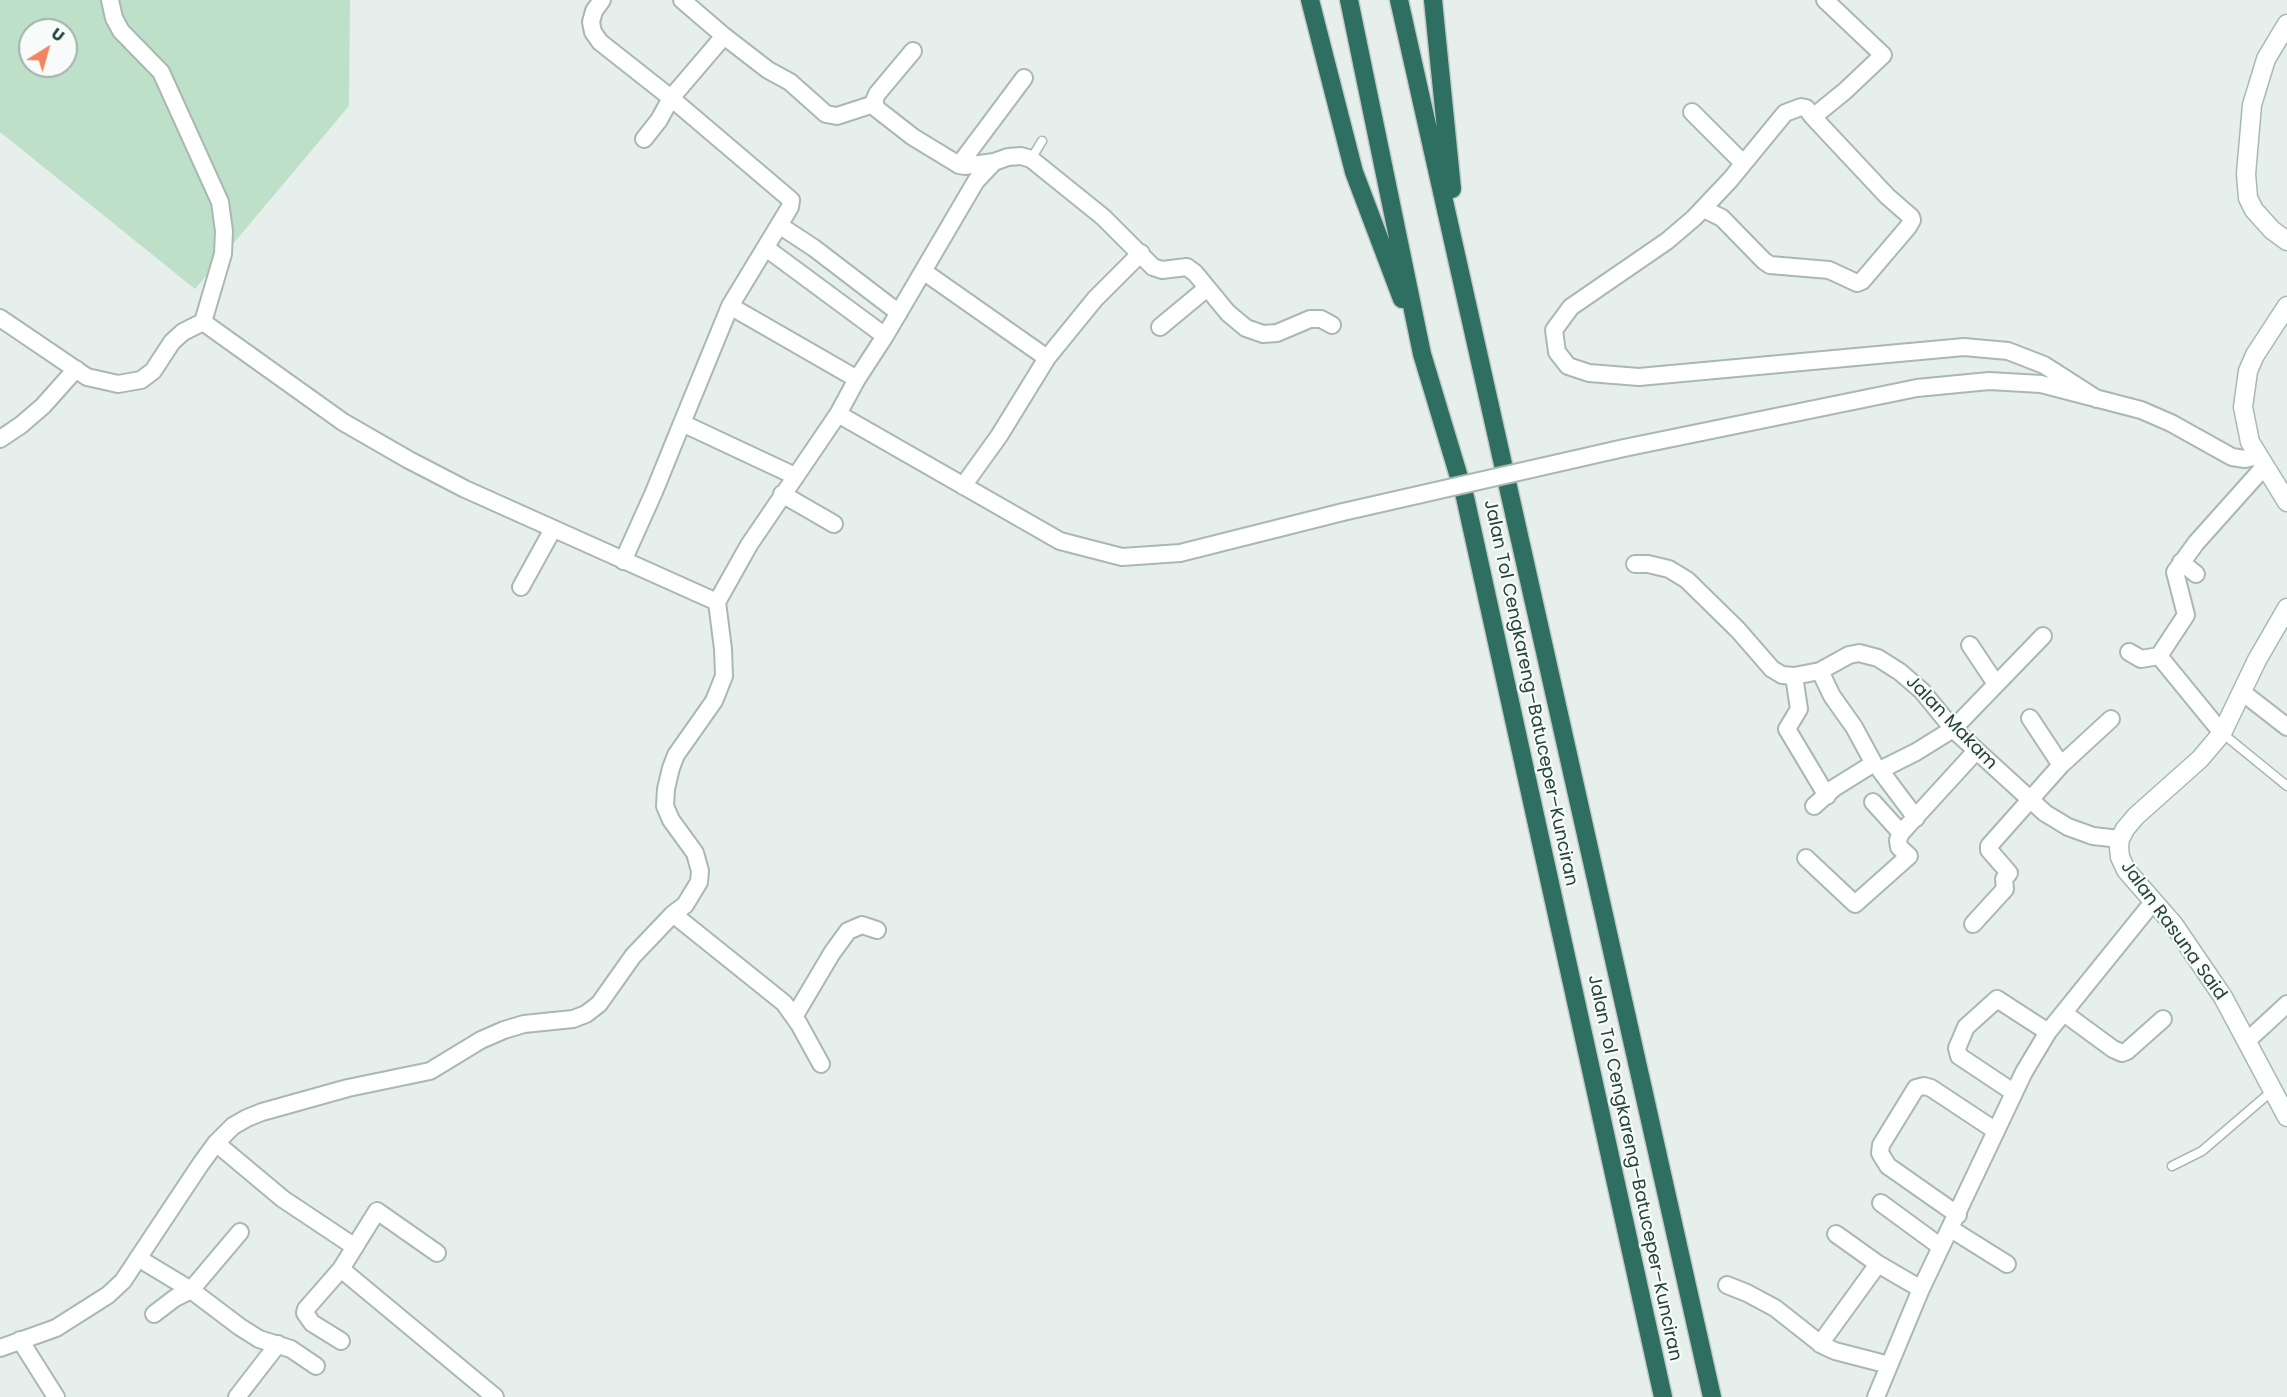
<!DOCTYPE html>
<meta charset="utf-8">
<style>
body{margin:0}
#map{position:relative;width:2287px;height:1397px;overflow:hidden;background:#e6efeb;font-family:Poppins,sans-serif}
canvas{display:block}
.north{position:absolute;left:18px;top:18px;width:60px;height:60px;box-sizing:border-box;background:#f7fbf9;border:2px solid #a3b1ad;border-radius:50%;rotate:37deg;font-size:16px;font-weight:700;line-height:24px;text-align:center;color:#24423a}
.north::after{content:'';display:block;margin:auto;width:21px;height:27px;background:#f4845f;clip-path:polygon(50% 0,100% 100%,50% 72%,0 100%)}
</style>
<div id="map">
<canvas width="2287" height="1397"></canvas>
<div class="north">U</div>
</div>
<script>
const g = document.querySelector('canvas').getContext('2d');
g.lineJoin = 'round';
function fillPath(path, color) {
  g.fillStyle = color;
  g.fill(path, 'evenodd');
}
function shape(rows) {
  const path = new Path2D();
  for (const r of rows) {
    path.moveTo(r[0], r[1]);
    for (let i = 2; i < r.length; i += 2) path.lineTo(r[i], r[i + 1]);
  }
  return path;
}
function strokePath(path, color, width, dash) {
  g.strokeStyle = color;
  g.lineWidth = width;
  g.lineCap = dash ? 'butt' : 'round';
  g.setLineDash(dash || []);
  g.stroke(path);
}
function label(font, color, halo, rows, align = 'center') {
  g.font = font + ' Poppins,sans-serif';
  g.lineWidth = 4.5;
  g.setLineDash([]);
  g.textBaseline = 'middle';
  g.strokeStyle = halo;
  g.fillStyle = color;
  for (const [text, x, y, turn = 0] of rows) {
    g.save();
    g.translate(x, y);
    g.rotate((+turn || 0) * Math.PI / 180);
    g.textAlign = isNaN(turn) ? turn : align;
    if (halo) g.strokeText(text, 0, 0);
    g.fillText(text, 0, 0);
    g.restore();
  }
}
const green = shape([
 [0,0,350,0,349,106,195,289,0,132],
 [30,30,66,30,66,66,30,66]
]);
const service = shape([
 [1031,159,1042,141],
 [2222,733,2287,786],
 [2172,1166,2202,1151,2272,1091]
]);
const minor = shape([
 [110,0,114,18,121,31,161,72,220,202,224,231,223,254,203,322],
 [602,0,594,11,591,22,593,32,600,42,671,98,791,200,790,207,730,306,682,423],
 [682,0,724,36],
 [1825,0,1883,55,1845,91,1813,117,1806,108,1801,107,1785,113,1730,180,1694,218,1667,241,1571,307,1554,330,1557,352,1568,366,1589,373,1639,377,1964,347,2008,351,2044,365,2097,399],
 [913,51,877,94,874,101,877,109,913,137,959,165,965,166,994,162,1008,157,1021,156,1031,159,1103,217,1153,267,1162,270,1187,267,1195,273,1228,313,1246,328,1263,334,1277,333,1310,319,1321,319,1332,325],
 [1692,112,1743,163],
 [644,139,659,120,671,98,724,36,768,70,790,82,826,114,837,116,874,104],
 [959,165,1024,78],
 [1704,209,1722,218,1764,261,1770,265,1829,270,1857,283,1862,281,1908,227,1912,220,1911,217,1887,196,1813,117],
 [779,225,814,248,899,313],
 [766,248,885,336],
 [923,271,1047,358],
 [730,306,857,379],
 [0,318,87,377,118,384,141,380,153,371,172,342,183,332,203,322],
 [203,322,343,422,409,460,465,489,717,602],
 [1160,327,1207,288],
 [838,414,1060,541,1122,557,1180,553,1343,512],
 [0,439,21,425,43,406,76,369],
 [1624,448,1917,388,1989,381,2041,384,2141,410,2171,423,2232,457,2245,459,2257,456],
 [963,486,999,436,1047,358,1095,299,1141,253],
 [782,494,834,524],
 [623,561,654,492,682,423,795,476],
 [2181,562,2196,574],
 [1635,564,1648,564,1669,569,1687,580,1738,630,1772,669,1782,675,1794,676,1820,671,1849,655,1859,653,1878,658,1900,672,1922,691,1953,729,2045,813,2068,827,2093,836,2120,839],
 [521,587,553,529],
 [1970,645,1996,684],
 [2129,652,2141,659,2159,656,2222,733],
 [2159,656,2186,615,2175,572,2196,543,2264,467],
 [1794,676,1799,709,1787,729,1827,796],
 [2242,692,2287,727],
 [2030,718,2061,765],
 [1873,802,1901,833],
 [1814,806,1834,788,1871,765,1873,762,1854,727,1832,696,1820,671],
 [1916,818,1880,770,1916,752,1953,729,2043,636],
 [1806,858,1855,904,1909,856,1899,847,1898,840,1901,833,1976,751],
 [673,914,784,1003,799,1024,821,1064],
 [1973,924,2005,889,2004,879,2009,873,1989,850,1989,846,2061,765,2111,719],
 [2064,1013,2113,1049,2122,1053,2127,1051,2163,1019],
 [794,1017,832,953,848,931,862,925,877,930],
 [2247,1041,2287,1004],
 [2013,1092,1959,1056,1957,1048,1966,1027,1997,999,2048,1032],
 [216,1143,283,1199,355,1247],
 [1881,1203,1941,1247],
 [1958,1215,1888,1166,1880,1153,1881,1145,1916,1088,1924,1086,1931,1088,1996,1131],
 [1951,1229,2007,1264],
 [1836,1234,1878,1264,1921,1289],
 [437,1253,377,1211,341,1269,495,1397],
 [138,1258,191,1290,240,1327,259,1339,291,1349,316,1366],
 [1727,1285,1747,1293,1775,1308,1822,1345,1835,1351,1889,1365],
 [154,1314,175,1298,191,1290,240,1232],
 [20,1340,56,1397],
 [341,1341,312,1323,305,1313,306,1309,341,1269],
 [1820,1344,1878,1264],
 [0,1348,56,1328,108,1295,123,1281,200,1165,216,1143,233,1126,247,1118,262,1112,348,1088,430,1071,481,1040,504,1030,524,1024,573,1019,586,1014,599,1004,633,956,673,914,685,905,699,882,700,871,695,853,671,820,665,806,666,789,671,768,676,755,714,701,724,676,723,649,717,602,749,545,838,414,857,379,885,336,976,181,994,162],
 [237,1397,278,1344],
 [1876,1397,1921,1289,2024,1072,2048,1032,2153,902]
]);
const secondary = shape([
 [2287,24,2266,59,2252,105,2246,174,2248,198,2254,210,2272,230,2287,241],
 [2287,306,2255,355,2248,371,2243,407,2250,442,2287,502],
 [2287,608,2257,660,2222,733,2200,759,2136,816,2125,829,2120,839,2119,847,2120,857,2126,870,2174,925,2223,997,2287,1117]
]);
const motorway = shape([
 [1310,0,1354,172,1402,299],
 [1349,0,1422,354,1465,497,1663,1397],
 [1399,0,1712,1397],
 [1433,0,1452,189]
]);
const minorBridge = shape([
 [1343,512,1624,448]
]);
const streetNames = [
 ["Jalan Tol Cengkareng–Batuceper–Kunciran",1530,693,78],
 ["Jalan Makam",1951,723,46],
 ["Jalan Rasuna Said",2173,931,54],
 ["Jalan Tol Cengkareng–Batuceper–Kunciran",1634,1168,78]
];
fillPath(green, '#bfe0c8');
strokePath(service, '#a8b8b2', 11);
strokePath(minor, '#a8b8b2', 20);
strokePath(secondary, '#a4bbb3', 21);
strokePath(motorway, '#c2cac8', 21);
strokePath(service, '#fff', 8);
strokePath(minor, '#fff', 16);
strokePath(secondary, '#fff', 18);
strokePath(motorway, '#2f6f62', 18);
strokePath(minorBridge, '#a8b8b2', 20, []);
strokePath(minorBridge, '#fff', 16);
label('18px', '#24423a', '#f7fbf9', streetNames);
</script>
